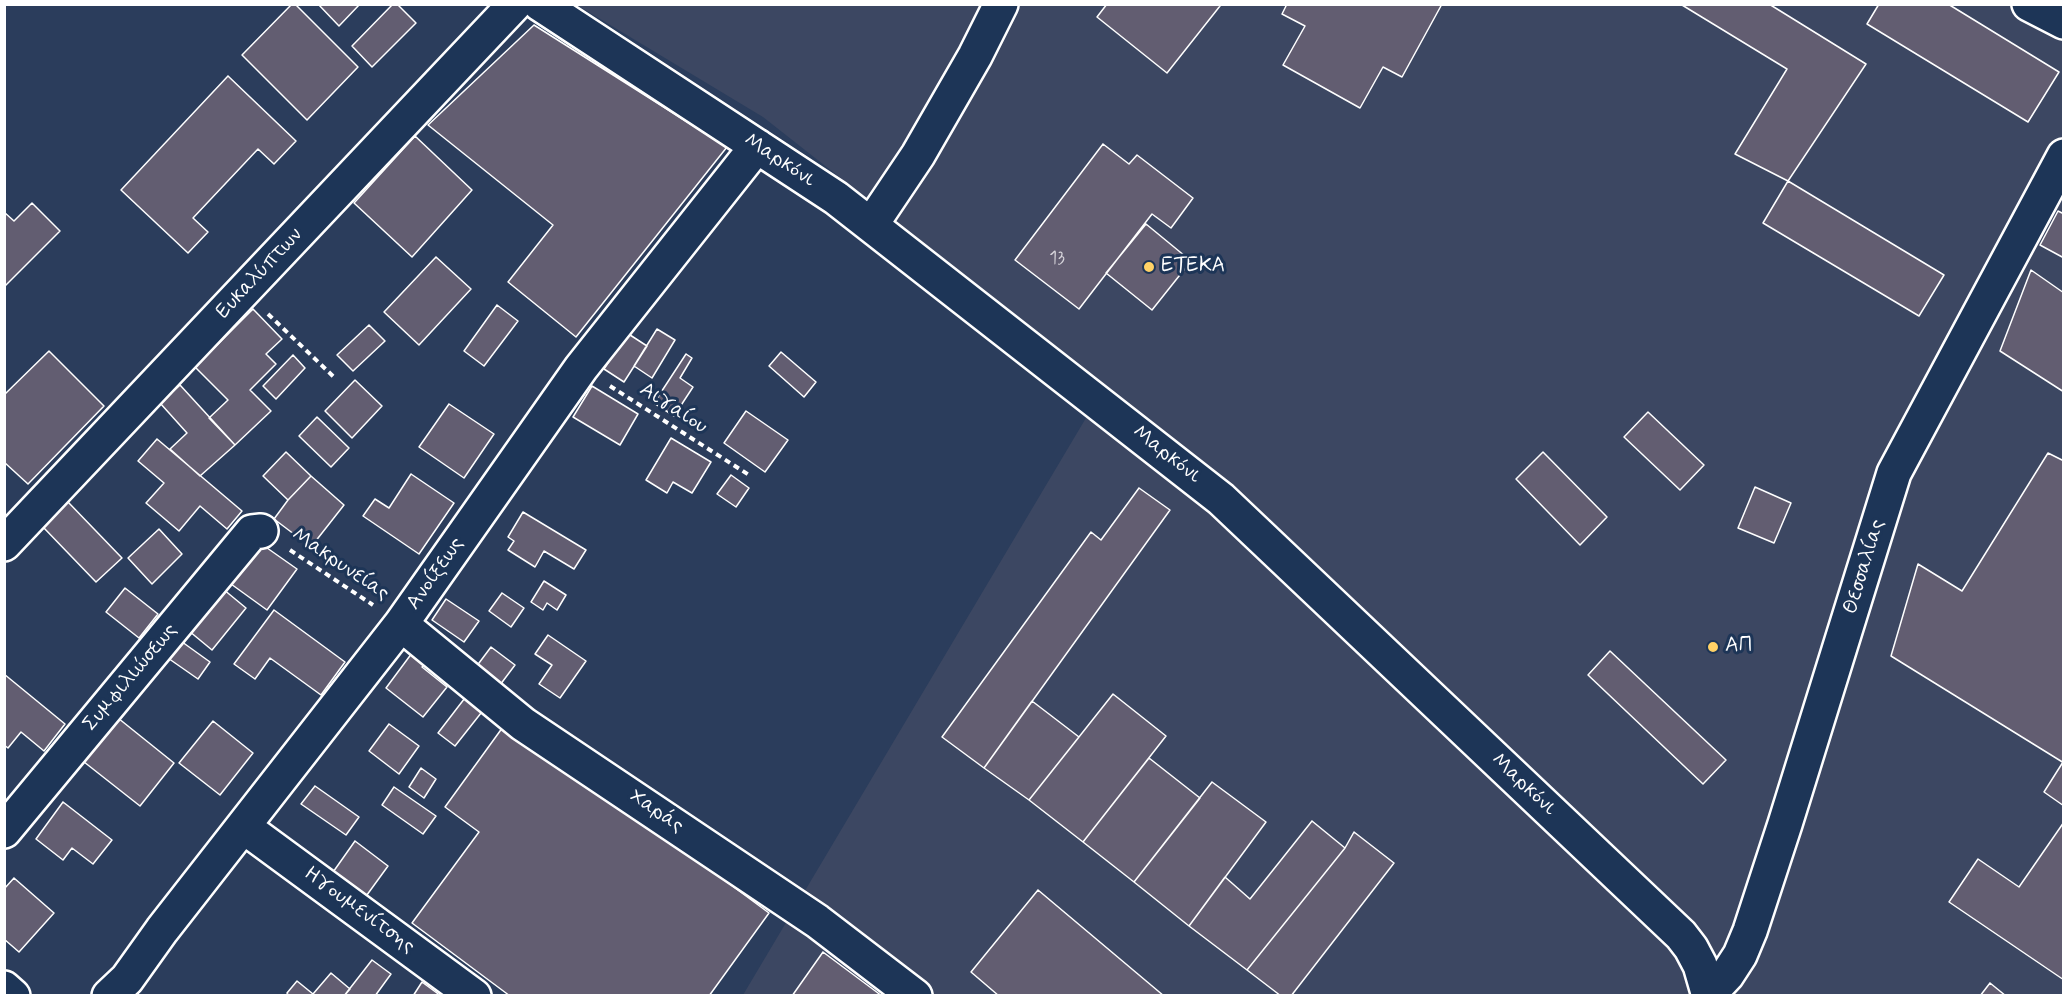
<!DOCTYPE html>
<meta charset="utf-8">
<style>
body{margin:0}
#map{position:relative;width:2068px;height:1000px;overflow:hidden;background:#2b3d5c;font-family:Mynerve,sans-serif}
canvas{display:block}
.frame{position:absolute;inset:0;border:6px solid #fff;pointer-events:none}
</style>
<div id="map">
<canvas width="2068" height="1000"></canvas>
<div class="frame"></div>
</div>
<script>
const g = document.querySelector('canvas').getContext('2d');
g.lineJoin = 'round';
function fillPath(path, color) {
  g.fillStyle = color;
  g.fill(path, 'evenodd');
}
function shape(rows) {
  const path = new Path2D();
  for (const r of rows) {
    path.moveTo(r[0], r[1]);
    for (let i = 2; i < r.length; i += 2) path.lineTo(r[i], r[i + 1]);
  }
  return path;
}
function strokePath(path, color, width, dash) {
  g.strokeStyle = color;
  g.lineWidth = width;
  g.lineCap = dash ? 'butt' : 'round';
  g.setLineDash(dash || []);
  g.stroke(path);
}
function label(font, color, halo, rows, align = 'center') {
  g.font = font + ' Mynerve,sans-serif';
  g.lineWidth = 6;
  g.setLineDash([]);
  g.textBaseline = 'middle';
  g.strokeStyle = halo;
  g.fillStyle = color;
  for (const [text, x, y, turn = 0] of rows) {
    g.save();
    g.translate(x, y);
    g.rotate((+turn || 0) * Math.PI / 180);
    g.textAlign = isNaN(turn) ? turn : align;
    if (halo) g.strokeText(text, 0, 0);
    g.fillText(text, 0, 0);
    g.restore();
  }
}
const built = shape([
 [577,5,2063,5,2063,995,743,995,1105,386,763,117]
]);
const building = shape([
 [292,4,295,4,358,67,307,120,242,55,292,4],
 [318,4,360,4,339,26,318,4],
 [393,4,397,4,416,23,372,67,352,46,393,4],
 [1107,4,1218,4,1220,6,1167,73,1097,17,1107,4],
 [1287,4,1442,4,1402,77,1383,67,1360,108,1283,65,1305,26,1282,14,1287,4],
 [1769,4,1866,64,1788,181,1735,154,1787,69,1682,5,1769,4],
 [1879,4,1948,4,2059,72,2028,122,1867,24,1879,4],
 [534,25,727,147,576,337,508,282,553,225,428,125,534,25],
 [228,76,296,141,274,164,258,149,193,218,208,232,188,253,121,190,228,76],
 [415,136,472,190,412,257,354,203,415,136],
 [1103,144,1129,164,1137,155,1193,198,1171,228,1152,214,1079,309,1015,260,1103,144],
 [1788,181,1944,275,1919,316,1763,223,1788,181],
 [32,203,60,231,4,287,4,212,14,221,32,203],
 [2058,211,2064,214,2064,258,2040,245,2058,211],
 [1146,224,1191,261,1152,310,1106,273,1146,224],
 [436,257,471,289,419,345,384,312,436,257],
 [2031,270,2064,293,2064,392,2000,351,2031,270],
 [497,305,518,321,484,366,464,351,497,305],
 [253,309,282,339,266,354,276,364,250,390,271,411,235,445,209,418,228,400,195,367,253,309],
 [369,325,385,341,353,371,337,355,369,325],
 [657,329,675,340,652,378,634,366,657,329],
 [627,333,647,346,624,382,604,369,627,333],
 [49,351,104,406,28,484,4,462,4,395,49,351],
 [781,352,816,382,804,397,769,366,781,352],
 [686,354,692,358,680,378,693,387,674,416,654,403,686,354],
 [293,355,305,368,276,399,263,386,293,355],
 [355,380,382,406,352,438,325,411,355,380],
 [180,385,235,445,200,476,170,449,187,433,160,403,180,385],
 [592,386,638,414,620,445,573,417,592,386],
 [449,404,494,434,464,478,419,447,449,404],
 [746,411,788,440,765,472,724,443,746,411],
 [1648,412,1704,465,1680,490,1624,437,1648,412],
 [317,417,349,448,331,467,299,436,317,417],
 [671,438,711,462,692,493,673,482,667,493,646,480,671,438],
 [157,439,242,511,227,529,200,506,179,531,146,503,164,483,138,461,157,439],
 [286,452,311,476,288,500,263,476,286,452],
 [1543,452,1607,517,1580,545,1516,479,1543,452],
 [2048,453,2064,461,2064,763,1891,656,1918,564,1962,591,2048,453],
 [411,474,454,503,419,554,363,516,375,499,389,508,411,474],
 [731,475,749,488,736,507,717,494,731,475],
 [311,476,344,505,311,547,274,519,288,500,311,476],
 [1755,487,1791,503,1774,543,1738,528,1755,487],
 [1139,488,1170,510,984,768,942,737,1091,532,1101,540,1139,488],
 [68,502,122,558,96,582,43,527,68,502],
 [523,512,586,550,574,569,544,551,535,567,508,550,514,541,508,537,523,512],
 [159,529,182,554,152,584,128,558,159,529],
 [260,543,297,569,267,610,231,584,260,543],
 [544,581,566,595,557,610,547,603,543,610,531,602,544,581],
 [125,588,158,614,139,638,106,612,125,588],
 [223,589,246,608,212,650,189,631,223,589],
 [502,593,524,608,511,627,489,611,502,593],
 [446,599,479,621,464,642,432,620,446,599],
 [274,610,345,662,321,695,270,658,255,679,234,664,274,610],
 [548,635,586,661,560,698,539,684,552,665,535,654,548,635],
 [178,639,210,662,198,679,165,656,178,639],
 [491,647,515,665,500,685,476,667,491,647],
 [1610,651,1726,760,1703,784,1588,675,1610,651],
 [412,653,426,663,422,667,447,687,423,717,386,688,412,653],
 [4,674,65,724,44,751,21,732,8,748,4,745,4,674],
 [468,694,485,708,455,746,438,733,468,694],
 [1113,694,1166,736,1083,842,1029,800,1113,694],
 [1032,701,1079,737,1029,800,984,768,1032,701],
 [113,714,174,763,140,806,79,758,113,714],
 [508,720,769,913,709,996,510,996,412,923,479,832,445,807,508,720],
 [213,721,253,753,220,795,179,763,213,721],
 [389,724,419,746,399,774,369,751,389,724],
 [1149,758,1200,798,1134,882,1083,842,1149,758],
 [2063,762,2064,763,2064,806,2044,792,2063,762],
 [421,768,436,779,424,798,409,787,421,768],
 [1212,782,1266,822,1189,926,1134,882,1212,782],
 [315,786,359,817,346,835,301,804,315,786],
 [394,787,436,816,423,834,382,805,394,787],
 [63,802,112,840,93,864,72,848,63,860,36,839,63,802],
 [1312,821,1345,848,1247,970,1189,926,1225,877,1250,899,1312,821],
 [2064,822,2064,980,1949,902,1978,859,2019,887,2064,822],
 [1354,832,1394,863,1291,996,1281,996,1247,970,1345,848,1354,832],
 [355,841,388,866,364,899,331,875,355,841],
 [14,878,54,913,19,952,4,939,4,889,14,878],
 [1038,890,1164,996,999,996,971,972,1038,890],
 [823,952,882,996,792,996,823,952],
 [372,960,391,974,375,996,344,996,372,960],
 [331,973,350,989,344,996,289,996,287,993,297,981,313,994,331,973],
 [422,982,441,996,413,996,422,982],
 [1990,983,2006,996,1980,996,1990,983]
]);
const path = shape([
 [268,314,336,379],
 [610,386,749,475],
 [290,550,373,605]
]);
const minor = shape([
 [540,4,836,198,1221,499,1681,935,1691,948,1700,965,1709,996],
 [2029,4,2064,22],
 [871,225,918,155,975,56,1001,4],
 [4,544,515,4],
 [401,624,523,724,817,921,915,996],
 [244,827,474,996],
 [4,831,252,532,261,531],
 [4,988,13,996],
 [1709,994,1727,975,1740,955,1750,931,1785,824,1894,473,2064,156],
 [109,996,127,979,162,930,401,624,581,368,757,146]
]);
const markers = [
 [1149,267,6,"#ffd166"],
 [1713,647,6,"#ffd166"]
];
const numberNames = [
 ["13",1057,259]
];
const streetNames = [
 ["Μαρκόνι",779,161,33],
 ["Ευκαλύπτων",260,274,-47],
 ["Αιγαίου",673,409,33],
 ["Μαρκόνι",1166,455,38],
 ["Μακρυνείας",340,565,34],
 ["Θεσσαλίας",1865,567,-73],
 ["Ανοίξεως",436,574,-55],
 ["Συμφιλιώσεως",131,678,-50],
 ["Μαρκόνι",1523,785,43],
 ["Χαράς",656,812,34],
 ["Ηγουμενίτσης",359,911,36]
];
const poiNames = [
 ["ΕΤΕΚΑ",1161,267],
 ["ΑΠ",1725,647]
];
fillPath(built, '#3c4762');
fillPath(building, '#625d71');
strokePath(building, '#fff', 1.5);
strokePath(minor, '#fff', 38);
strokePath(path, '#fff', 4, [6, 4.5]);
strokePath(minor, '#1d3557', 33);
for (const [x, y, r, color] of markers) {
  const dot = new Path2D();
  dot.arc(x, y, r, 0, 2 * Math.PI);
  g.fillStyle = color;
  g.fill(dot);
  strokePath(dot, '#1d3557', 2);
}
label('18px', '#d8d6dc', null, numberNames);
label('21px', '#fff', '#1d3557', streetNames);
label('21px', '#fff', '#1d3557', poiNames, 'left');
</script>
